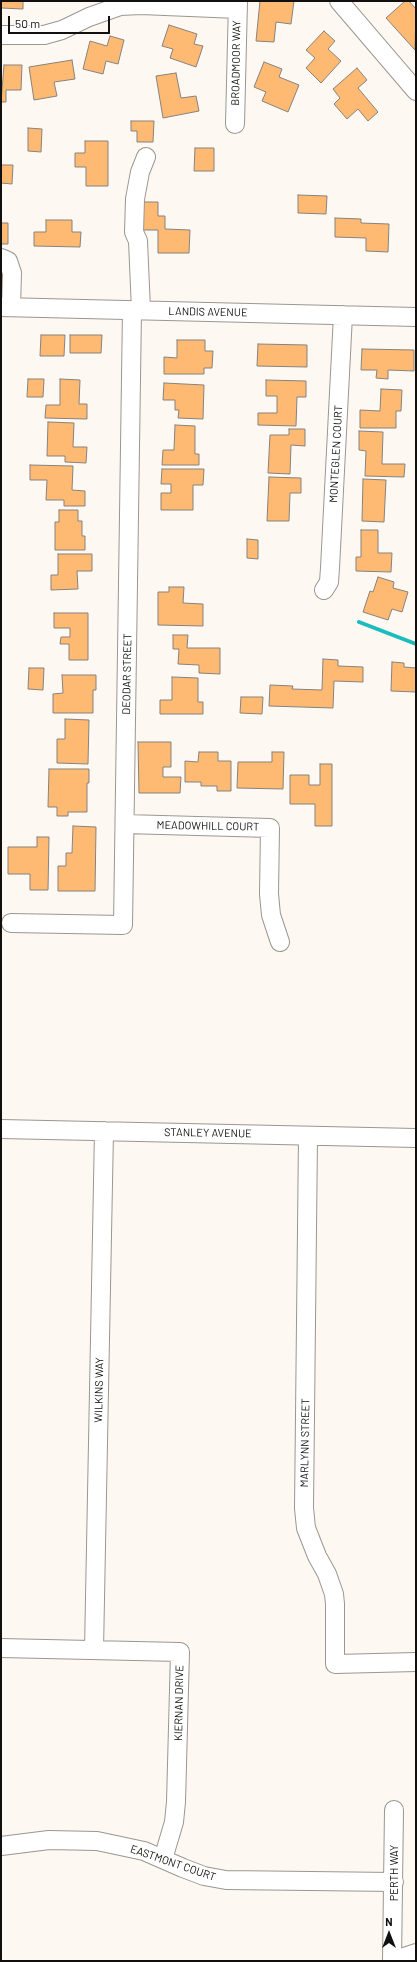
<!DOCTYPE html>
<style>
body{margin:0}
#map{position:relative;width:417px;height:1962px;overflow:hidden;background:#fef8f3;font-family:Barlow,sans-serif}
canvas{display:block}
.frame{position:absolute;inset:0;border:2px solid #11100e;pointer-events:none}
.north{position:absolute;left:369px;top:1914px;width:40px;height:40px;-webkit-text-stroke:3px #fff;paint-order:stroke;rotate:0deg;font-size:11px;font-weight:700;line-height:16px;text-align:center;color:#11100e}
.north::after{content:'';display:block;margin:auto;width:14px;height:18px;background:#11100e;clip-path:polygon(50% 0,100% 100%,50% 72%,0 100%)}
.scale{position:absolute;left:8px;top:16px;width:102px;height:18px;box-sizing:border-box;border:2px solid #11100e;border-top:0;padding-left:5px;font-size:12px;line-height:14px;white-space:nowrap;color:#11100e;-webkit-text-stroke:3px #fff;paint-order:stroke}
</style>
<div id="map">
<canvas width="417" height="1962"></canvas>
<div class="frame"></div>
<div class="north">N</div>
<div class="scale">50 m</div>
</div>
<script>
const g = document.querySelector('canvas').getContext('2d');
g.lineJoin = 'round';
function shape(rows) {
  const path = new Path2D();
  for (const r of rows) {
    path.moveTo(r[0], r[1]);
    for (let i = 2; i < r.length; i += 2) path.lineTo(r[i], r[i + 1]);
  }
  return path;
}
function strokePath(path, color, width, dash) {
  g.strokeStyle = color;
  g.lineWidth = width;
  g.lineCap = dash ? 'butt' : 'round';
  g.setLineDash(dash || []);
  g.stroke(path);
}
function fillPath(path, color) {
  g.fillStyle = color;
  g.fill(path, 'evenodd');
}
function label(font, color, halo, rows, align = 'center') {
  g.font = font + ' Barlow,sans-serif';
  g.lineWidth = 4;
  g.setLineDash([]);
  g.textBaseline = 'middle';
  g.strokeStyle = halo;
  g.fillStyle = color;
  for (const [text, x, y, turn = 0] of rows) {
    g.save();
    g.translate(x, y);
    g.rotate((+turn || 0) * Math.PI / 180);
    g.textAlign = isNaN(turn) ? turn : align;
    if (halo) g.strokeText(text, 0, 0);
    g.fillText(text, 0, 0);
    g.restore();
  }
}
const stream = shape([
 [359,622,416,644]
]);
const building = shape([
 [1,1,23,1,23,9,1,8,1,1],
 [260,1,294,1,291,24,276,22,274,42,256,41,260,1],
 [405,1,409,1,416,9,415,50,386,18,405,1],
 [169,25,197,34,194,44,203,46,196,67,170,58,173,49,162,46,169,25],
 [324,31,335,41,328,49,341,61,321,83,306,68,315,58,306,50,324,31],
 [110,36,124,40,118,64,106,61,103,74,83,69,90,41,107,46,110,36],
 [72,60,75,79,54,82,57,96,34,100,29,67,72,60],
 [264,62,282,69,279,77,299,85,288,112,262,101,266,92,254,87,264,62],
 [4,65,22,65,21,90,6,90,6,102,1,102,4,65],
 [357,68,367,80,358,88,378,112,368,121,358,109,347,119,334,104,340,98,333,89,357,68],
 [176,73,181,98,196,96,199,111,163,118,156,76,176,73],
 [131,121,154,121,153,142,137,142,137,131,131,131,131,121],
 [28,128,42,129,41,152,28,151,28,128],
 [85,141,108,141,108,186,86,186,86,167,75,167,75,153,85,153,85,141],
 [195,148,214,148,214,171,194,171,195,148],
 [1,165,13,165,12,184,1,183,1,165],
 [298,195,327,196,326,214,298,213,298,195],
 [139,202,158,202,158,216,165,216,165,229,190,230,189,253,158,253,158,230,139,230,139,202],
 [335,218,361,219,361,223,389,224,388,252,366,251,366,238,335,237,335,218],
 [46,220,72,220,72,232,81,232,80,247,34,246,34,232,46,232,46,220],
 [1,223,8,223,8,244,1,244,1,223],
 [41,335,65,335,64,356,40,356,41,335],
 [70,335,102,335,101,353,70,353,70,335],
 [177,340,205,340,205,351,213,351,212,368,204,368,204,374,164,374,164,357,177,358,177,340],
 [258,344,307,345,307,367,257,366,258,344],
 [362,349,414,350,414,371,388,370,388,379,376,378,377,370,361,370,362,349],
 [28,379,44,379,43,397,27,397,28,379],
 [60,379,80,380,79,404,87,404,87,419,45,418,46,405,60,405,60,379],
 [266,380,306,381,306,397,297,397,296,426,258,425,258,413,277,413,277,396,266,396,266,380],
 [164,383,204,385,203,419,178,418,179,410,175,410,175,400,163,400,164,383],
 [381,389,402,390,401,411,396,411,396,428,360,428,360,410,380,411,381,389],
 [48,422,74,423,73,447,87,447,86,463,65,462,65,456,47,456,48,422],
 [175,425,195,426,195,454,199,454,199,465,162,465,163,450,174,450,175,425],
 [289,429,305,429,305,446,291,445,290,474,268,473,270,435,289,435,289,429],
 [359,431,383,432,382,464,405,464,404,477,365,476,366,451,359,450,359,431],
 [30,465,73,466,72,490,85,491,85,506,64,506,64,500,46,500,47,480,30,480,30,465],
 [162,469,204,469,203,485,193,485,193,510,161,510,161,493,171,493,171,484,161,484,162,469],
 [269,477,301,478,301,493,290,493,289,521,267,521,269,477],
 [363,479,386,480,384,522,362,521,363,479],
 [59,510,78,510,78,521,82,521,82,536,85,536,85,550,55,550,55,522,59,522,59,510],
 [361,530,378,530,378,553,392,553,391,572,356,571,356,557,361,557,361,530],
 [247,539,258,540,258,559,247,558,247,539],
 [58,554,92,554,92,571,77,571,78,589,51,590,51,575,58,575,58,554],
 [378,577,394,582,393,588,408,592,402,612,392,609,388,620,363,612,370,591,373,592,378,577],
 [169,587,184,587,183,603,203,604,203,626,158,625,158,592,169,592,169,587],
 [54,613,88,613,88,660,69,660,69,644,60,644,61,637,70,637,70,628,54,628,54,613],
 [173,635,188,635,187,648,220,648,220,674,199,673,199,665,178,664,179,649,173,649,173,635],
 [323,659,338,660,338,666,363,667,363,682,334,681,333,708,269,706,270,685,293,686,292,689,322,690,323,659],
 [392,662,404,663,404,667,416,668,416,692,391,691,392,662],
 [29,668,44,668,43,690,28,689,29,668],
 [62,675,96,675,96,690,93,690,93,713,53,713,53,694,63,693,62,675],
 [172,677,198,678,198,702,203,702,203,714,160,714,160,700,172,700,172,677],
 [241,697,263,697,262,714,240,713,241,697],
 [65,719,89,720,88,764,57,763,57,739,65,739,65,719],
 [138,742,171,742,171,767,163,767,163,777,181,777,180,793,139,793,138,742],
 [199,752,218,752,218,761,231,761,231,791,217,791,217,786,201,786,201,782,185,782,185,761,198,762,199,752],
 [272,752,284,752,283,789,237,788,238,762,272,762,272,752],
 [320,764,332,764,332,826,315,826,315,804,290,804,290,775,309,775,309,785,320,785,320,764],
 [49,769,89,769,89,783,87,783,87,812,68,812,68,816,57,816,57,807,48,807,49,769],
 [73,826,96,827,95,891,58,891,58,866,66,866,66,853,72,853,73,826],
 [37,837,49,837,48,890,30,890,30,874,8,874,8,847,37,847,37,837]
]);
const minor = shape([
 [339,1,416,91],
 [1,35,44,35,62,30,89,17,120,6,141,5,238,9],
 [235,124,238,1],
 [1,258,8,261,12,273,11,307],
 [1,307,416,317],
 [141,310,138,241,134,232,135,199,140,172,146,157],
 [324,590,329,582,330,568,343,315],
 [125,824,270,828,269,894,271,915,280,942],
 [11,923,123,925,132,310],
 [1,1129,416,1138],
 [308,1136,304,1508,306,1528,317,1556,327,1574,334,1594,335,1604,335,1664,416,1662],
 [1,1648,180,1652,176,1802,174,1822,163,1859],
 [94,1650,104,1131],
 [1,1846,49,1840,97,1841,144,1851,183,1868,204,1876,226,1880,394,1882],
 [392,1961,394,1810],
 [392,1961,416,1953]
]);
const streetNames = [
 ["BROADMOOR WAY",236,63,-89],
 ["LANDIS AVENUE",208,312,1],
 ["MONTEGLEN COURT",336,454,-87],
 ["DEODAR STREET",127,674,-89],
 ["MEADOWHILL COURT",208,826,1],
 ["STANLEY AVENUE",208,1133,1],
 ["WILKINS WAY",99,1390,-89],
 ["MARLYNN STREET",305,1443,-89],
 ["KIERNAN DRIVE",179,1703,-89],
 ["EASTMONT COURT",173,1863,19],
 ["PERTH WAY",394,1873,-90]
];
strokePath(stream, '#1bbbc0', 4);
fillPath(building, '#feba72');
strokePath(building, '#87827d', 1);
strokePath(minor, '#9b9691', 20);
strokePath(minor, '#fff', 18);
label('11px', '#11100e', '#fff', streetNames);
</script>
